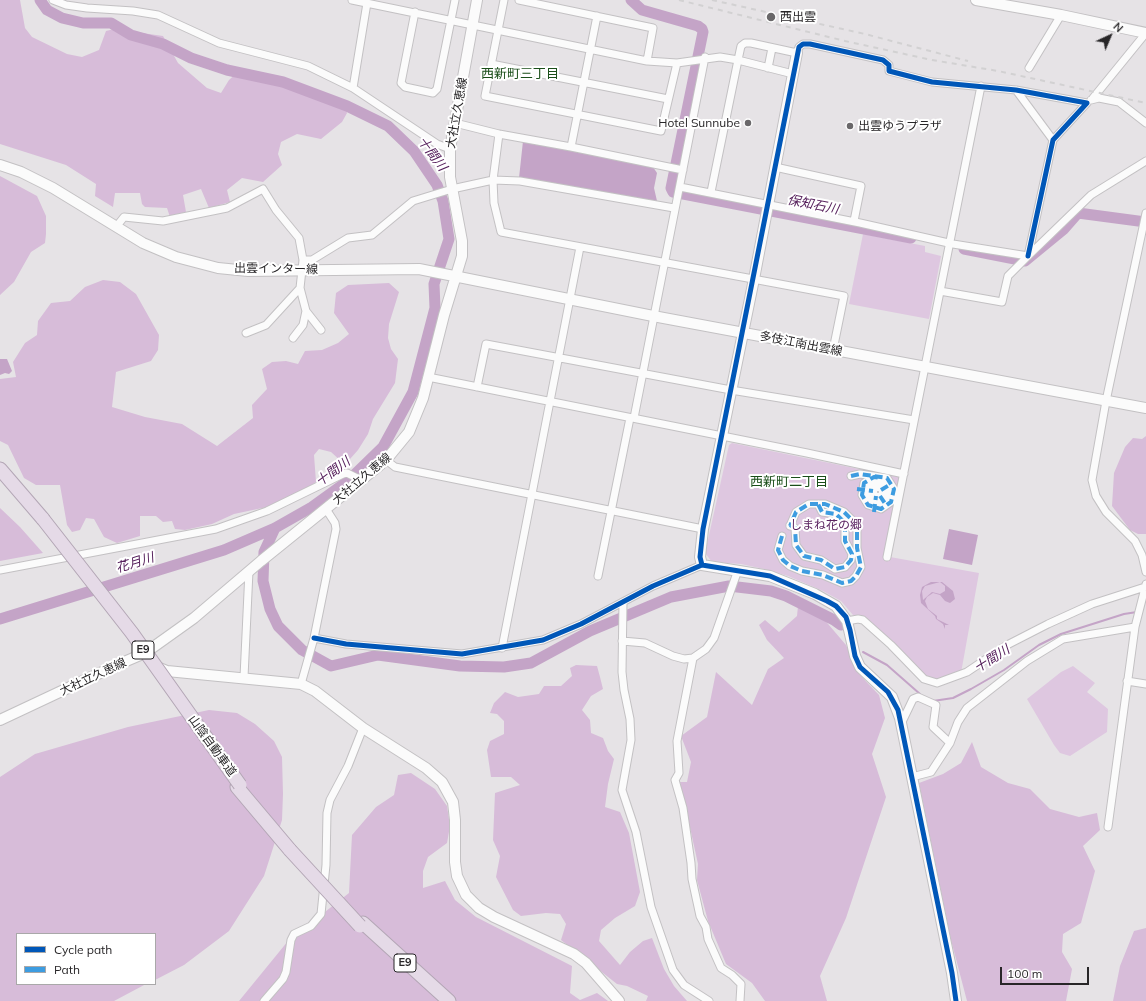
<!DOCTYPE html>
<meta charset="utf-8">
<style>
body{margin:0}
#map{position:relative;width:1146px;height:1001px;overflow:hidden;background:#e6e3e6;font-family:Mulish,sans-serif}
canvas{display:block}
.legend{position:absolute;left:16px;top:933px;width:140px;height:52px;box-sizing:border-box;background:#fff;border:1px solid #a9a8a9;margin:0;padding:5px 7px;list-style:none;font-size:12px;color:#282628}
.legend li{display:flex;align-items:center;gap:8px;height:20px}
.legend b{width:20px;border:1px solid #a9a8a9}
.north{position:absolute;left:1090px;top:16px;width:40px;height:40px;-webkit-text-stroke:3px #fff;paint-order:stroke;rotate:44deg;font-size:11px;font-weight:700;line-height:16px;text-align:center;color:#282628}
.north::after{content:'';display:block;margin:auto;width:14px;height:18px;background:#282628;clip-path:polygon(50% 0,100% 100%,50% 72%,0 100%)}
.scale{position:absolute;left:1000px;top:967px;width:89px;height:18px;box-sizing:border-box;border:2px solid #282628;border-top:0;padding-left:5px;font-size:12px;line-height:14px;white-space:nowrap;color:#282628;-webkit-text-stroke:3px #fff;paint-order:stroke}
</style>
<div id="map">
<canvas width="1146" height="1001"></canvas>
<ul class="legend">
<li><b style="height:5px;background:#0057b8"></b>Cycle path</li>
<li><b style="height:5px;background:#3d9ce0"></b>Path</li>
</ul>
<div class="north">N</div>
<div class="scale">100 m</div>
</div>
<script>
const g = document.querySelector('canvas').getContext('2d');
g.lineJoin = 'round';
function fillPath(path, color) {
  g.fillStyle = color;
  g.fill(path, 'evenodd');
}
function shape(rows) {
  const path = new Path2D();
  for (const r of rows) {
    if (r.length === 3) {
      path.moveTo(r[0] + r[2], r[1]);
      path.arc(r[0], r[1], r[2], 0, 2 * Math.PI);
      continue;
    }
    path.moveTo(r[0], r[1]);
    for (let i = 2; i < r.length; i += 2) path.lineTo(r[i], r[i + 1]);
  }
  return path;
}
function strokePath(path, color, width, dash) {
  g.strokeStyle = color;
  g.lineWidth = width;
  g.lineCap = dash ? 'butt' : 'round';
  g.setLineDash(dash || []);
  g.stroke(path);
}
function label(font, color, halo, rows, align = 'center') {
  g.font = font + ' Mulish,"Noto Sans JP",sans-serif';
  g.lineWidth = 4;
  g.setLineDash([]);
  g.textBaseline = 'middle';
  g.strokeStyle = halo;
  g.fillStyle = color;
  for (const [text, x, y, turn = 0] of rows) {
    g.save();
    g.translate(x, y);
    g.rotate((+turn || 0) * Math.PI / 180);
    g.textAlign = isNaN(turn) ? turn : align;
    if (halo) g.strokeText(text, 0, 0);
    g.fillText(text, 0, 0);
    g.restore();
  }
}
const green = shape([
 [863,234,925,246,925,252,941,256,929,319,849,304],
 [732,443,898,477,900,479,884,553,890,557,979,573,961,673,944,680,929,679,862,617,853,615,841,601,823,591,788,576,764,569,741,564,712,562,705,553,729,445],
 [1073,666,1095,683,1087,692,1108,709,1107,732,1070,756,1060,753,1054,745,1027,699,1061,672]
]);
const forest = shape([
 [0,0,20,0,25,28,32,37,67,54,82,57,99,50,106,31,114,29,163,36,178,63,207,88,221,93,229,80,241,69,287,79,344,101,347,113,342,122,321,139,297,134,281,142,278,154,282,165,263,182,242,178,227,190,230,202,209,208,201,189,183,195,186,212,170,217,167,208,145,207,142,204,140,193,115,193,113,207,95,196,96,184,66,165,0,144],
 [0,176,37,196,46,216,46,234,45,243,31,252,14,282,0,295],
 [103,280,120,282,136,294,159,335,158,350,151,361,116,372,112,407,145,417,182,424,217,446,253,418,252,405,267,389,262,369,272,362,286,361,298,364,305,351,322,350,338,343,349,334,334,313,336,293,348,285,389,283,399,292,389,324,388,338,391,349,398,359,395,383,373,419,368,434,358,450,350,459,342,462,331,452,319,449,314,455,316,482,307,488,267,507,234,514,212,524,185,530,175,529,172,521,163,522,156,516,140,516,140,536,117,543,104,537,94,519,86,518,80,530,72,532,67,525,60,485,36,485,24,478,8,445,0,441,0,379,16,377,13,362,25,343,37,335,38,321,51,303,70,301,85,287],
 [1146,436,1146,534,1138,534,1130,530,1112,506,1114,473,1125,447,1133,438,1142,439],
 [0,508,20,527,43,553,0,561],
 [798,606,823,618,846,645,858,673,879,695,885,718,872,754,886,797,846,918,820,976,827,1001,765,1001,752,983,726,964,708,921,697,880,698,864,680,782,687,782,691,762,681,736,707,717,716,672,752,705,768,669,784,658,767,640,759,625,765,620,779,632,797,616],
 [576,665,597,666,600,677,603,689,591,696,582,710,590,720,591,733,603,738,608,751,614,759,608,784,605,807,620,812,629,833,640,892,635,906,615,918,601,930,599,941,620,965,630,952,643,941,652,938,664,969,674,986,687,1001,646,1001,648,996,627,986,617,984,561,940,566,924,560,914,546,913,521,916,513,910,496,877,500,856,493,840,495,793,520,785,511,777,491,777,487,750,490,741,504,734,504,721,497,714,490,713,494,703,505,692,518,697,539,694,544,686,561,686,572,676,570,668],
 [209,710,237,713,255,724,274,741,282,757,283,794,282,820,264,876,229,931,184,965,155,980,155,934,17,934,17,984,146,984,114,1001,0,1001,0,777,35,754,128,727],
 [972,742,981,767,1008,783,1030,789,1050,809,1079,817,1097,813,1100,830,1083,846,1095,871,1081,923,1063,934,1062,952,1072,969,1066,1001,967,1001,951,940,919,783,943,774,961,763],
 [411,773,435,789,447,806,450,826,447,843,428,857,423,871,423,888,445,881,455,900,476,917,572,966,570,993,580,1000,597,993,608,1001,239,1001,288,941,349,893,352,835,376,807,394,795,398,775],
 [1146,928,1146,1001,1113,1001,1120,966,1134,931]
]);
const water = shape([
 [523,141,653,167,657,173,654,188,657,201,519,178],
 [0,359,7,359,12,371,9,374,5,373,0,375],
 [949,529,978,535,972,565,943,559],
 [931,582,942,582,953,591,955,599,950,603,945,601,940,595,933,593,927,597,925,601,928,609,937,616,937,619,949,625,945,625,945,629,943,624,936,619,935,616,921,603,920,595,922,587],
 [940,582,945,586,945,591,940,594,932,592,923,600,922,591,925,586]
]);
const stream = shape([
 [863,652,887,665,920,694],
 [933,701,953,698,971,689,1004,670,1039,645,1061,634,1124,614,1137,612]
]);
const river = shape([
 [631,0,642,10,698,26,702,29,703,32,671,188,673,192,911,238],
 [964,249,1025,261,1064,229,1078,213,1146,222],
 [275,528,264,552,263,581,270,609,278,626,302,650,331,666,378,655,460,666,504,667,531,663,590,631,671,597,729,586,771,591,786,596,834,620,841,625],
 [0,619,224,550,275,528,312,507,348,481,383,447,413,392,435,308,434,284,449,239,443,201,437,185,414,151,388,126,347,106,283,82,227,70,191,58,163,44,131,35,111,23,83,23,62,18,47,10,40,0]
]);
const street = shape([
 [53,0,66,5,87,8,133,11,158,15,219,43,308,66,353,88,437,144,450,149],
 [352,0,647,61,677,63,720,57,738,60,711,192],
 [504,0,485,96,661,131,677,63],
 [519,0,653,28,647,61],
 [415,12,401,83,405,87,433,93,437,89,455,0],
 [491,64,668,99],
 [768,68,772,48],
 [1029,68,1061,15],
 [793,74,738,60,741,46,745,43,751,43,797,53,799,47,803,44,810,44,883,60,889,65,889,71,932,82,1016,90,1087,103,1053,140,1028,256],
 [353,88,367,3],
 [1016,90,1053,140],
 [1093,98,1146,33],
 [1091,100,1099,98,1119,102,1146,123],
 [455,123,499,134,571,147,683,170],
 [499,134,493,180,494,203,501,232,844,296,833,350],
 [571,147,597,16],
 [775,167,861,186,854,221],
 [680,187,860,223,953,244,1028,256],
 [1146,213,1106,401,1092,480,1096,496,1106,512,1135,541,1142,555,1146,572],
 [116,227,124,217,163,221,227,208,263,189,276,210,299,238,303,260,302,270,300,288,266,325,246,333],
 [303,260,312,260,348,238,372,235,413,201,452,189,493,180,520,181,674,208],
 [300,288,306,311,321,330],
 [940,291,1002,302,1008,276,1028,256,1091,195,1146,161],
 [293,338,303,325,306,311],
 [428,377,807,453,904,474],
 [477,387,486,344,731,390,914,420],
 [634,418,705,57],
 [386,460,395,467,703,529],
 [851,476,860,474,887,478,894,489,891,502,881,509,868,505,862,495,864,483,874,477,880,478],
 [878,492,10],
 [878,492,4.5],
 [790,525,795,528,796,545,804,556,821,560,835,569,845,567,851,560,852,554,845,541,845,523,836,514,822,512,818,504],
 [782,536,778,550,783,560,790,566,802,571,823,575,842,583,851,581,856,576,861,567,857,548,857,530,851,519,844,512,825,504,809,504,796,512,790,526],
 [887,557,981,86],
 [0,570,216,529,267,511,343,474,347,473,361,480],
 [598,576,630,418],
 [623,602,622,672,624,690,630,719,631,740,622,790,636,832,651,907,673,970,684,985,709,1001],
 [847,621,858,619,863,620,891,645,924,679,937,683,967,672,1007,645,1048,624,1092,604,1145,587],
 [314,638,346,644,462,654,543,640,581,624,653,586,702,565],
 [622,641,645,643,673,656,684,659,693,658,706,649,714,638,738,570],
 [502,648,580,247],
 [693,658,677,741,679,773,675,780,683,808,691,863,692,879,700,916,706,927,708,939,721,968,732,975,741,984,740,1001],
 [244,677,249,571],
 [1127,681,1146,684],
 [301,684,314,638,336,529,335,523,326,509],
 [901,724,913,699,918,697,936,705,933,727,950,743],
 [912,777,931,772,950,743,958,722,967,708,1027,661,1063,639,1135,627],
 [1108,827,1135,627,1146,584],
 [264,1001,283,979,286,972,291,940,294,934,311,926,321,914,326,865,327,813,330,800,348,766,363,728]
]);
const secondary = shape([
 [976,0,1061,15,1146,33],
 [797,53,754,279,703,529,700,557,702,565,770,576,815,594,836,606,847,621,855,656,860,667,892,697,900,718,952,973,956,1001],
 [0,165,21,172,53,188,143,243,176,257,218,268,248,271,419,269,653,316,1146,408],
 [155,666,167,671,301,684,315,691,363,728,426,768,442,782,453,802,455,820,455,862,457,876,466,895,479,908,494,917,574,954,586,963,619,1001],
 [0,720,117,665,145,653,194,618,261,561,386,460,409,432,423,398,444,315,462,256,462,241,450,177,450,149,477,0]
]);
const highway = shape([
 [0,469,43,519],
 [237,787,290,850],
 [363,923,449,1001]
]);
const rail = shape([
 [679,0,845,41,932,60,998,71,1146,103],
 [712,0,865,34,968,61]
]);
const highwayBridge = shape([
 [43,519,132,633,240,785],
 [290,850,360,926]
]);
const quiet = shape([
 [851,476,860,474,887,478,894,489,891,502,881,509,868,505,862,495,864,483,874,477,880,478],
 [857,489,873,491],
 [881,490,891,484],
 [880,496,886,505],
 [874,512,876,496],
 [790,525,795,528,796,545,804,556,821,560,835,569,845,567,851,560,852,554,845,541,845,523,836,514,822,512,818,504],
 [782,536,778,550,783,560,790,566,802,571,823,575,842,583,851,581,856,576,861,567,857,548,857,530,851,519,844,512,825,504,809,504,796,512,790,526]
]);
const cycleway = shape([
 [702,565,700,557,703,529,799,47,803,44,810,44,883,60,889,65,889,71,932,82,1016,90,1087,103,1053,140,1028,256],
 [314,638,346,644,462,654,543,640,581,624,653,586,702,565,770,576,827,601,836,606,846,617,850,630,855,656,860,667,888,692,898,710,952,973,956,1001]
]);
const markers = [
 [771,17,5,"#6a686a"],
 [748,123,4,"#6a686a"],
 [850,126,4,"#6a686a"]
];
const shields = [
 [143,650,22],
 [405,963,22]
];
const shieldNames = [
 ["E9",143,650],
 ["E9",405,963]
];
const poiNames = [
 ["西出雲",780,17],
 ["Hotel Sunnube",740,123,"right"],
 ["出雲ゆうプラザ",858,126]
];
const streetNames = [
 ["大社立久恵線",457,113,-80],
 ["出雲インター線",276,269,1],
 ["多伎江南出雲線",801,344,11],
 ["大社立久恵線",362,479,-40],
 ["大社立久恵線",93,677,-25],
 ["山陰自動車道",212,746,54]
];
const parkNames = [
 ["しまね花の郷",826,525]
];
const neighbourhoodNames = [
 ["西新町三丁目",520,74],
 ["西新町二丁目",789,482]
];
const waterNames = [
 ["十間川",432,154,53],
 ["保知石川",813,205,11],
 ["十間川",333,472,-37],
 ["花月川",135,563,-17],
 ["十間川",992,659,-32]
];
fillPath(green, '#dec7e0');
fillPath(forest, '#d7bcd9');
fillPath(water, '#c4a4c7');
strokePath(stream, '#c4a4c7', 2);
strokePath(river, '#c4a4c7', 11);
strokePath(street, '#c3c1c3', 9);
strokePath(secondary, '#c3c1c3', 12);
strokePath(highway, '#b3a6b5', 15);
strokePath(street, '#fbfbfb', 7);
strokePath(secondary, '#fbfbfb', 10);
strokePath(highway, '#e5dae7', 13);
strokePath(rail, '#d2d1d2', 2, [5, 5]);
strokePath(highwayBridge, '#b3a6b5', 15, []);
strokePath(highwayBridge, '#e5dae7', 13);
strokePath(quiet, '#3d9ce0', 4, [8, 4]);
strokePath(cycleway, '#0057b8', 5);
for (const [x, y, r, color] of markers) {
  const dot = new Path2D();
  dot.arc(x, y, r, 0, 2 * Math.PI);
  g.fillStyle = color;
  g.fill(dot);
  strokePath(dot, '#fff', 1.5);
}
for (const [x, y, w] of shields) {
  const box = new Path2D();
  box.roundRect(x - w / 2, y - 9, w, 18, 3);
  g.fillStyle = '#fff';
  g.fill(box);
  strokePath(box, '#282628', 1);
}
label('bold 11px', '#282628', null, shieldNames);
label('12px', '#282628', '#fff', poiNames, 'left');
label('12px', '#282628', '#fff', streetNames);
label('12px', '#5a2360', '#fff', parkNames);
label('13px', '#1a4e19', '#fff', neighbourhoodNames);
label('italic 13px', '#56205c', '#fff', waterNames);
</script>
